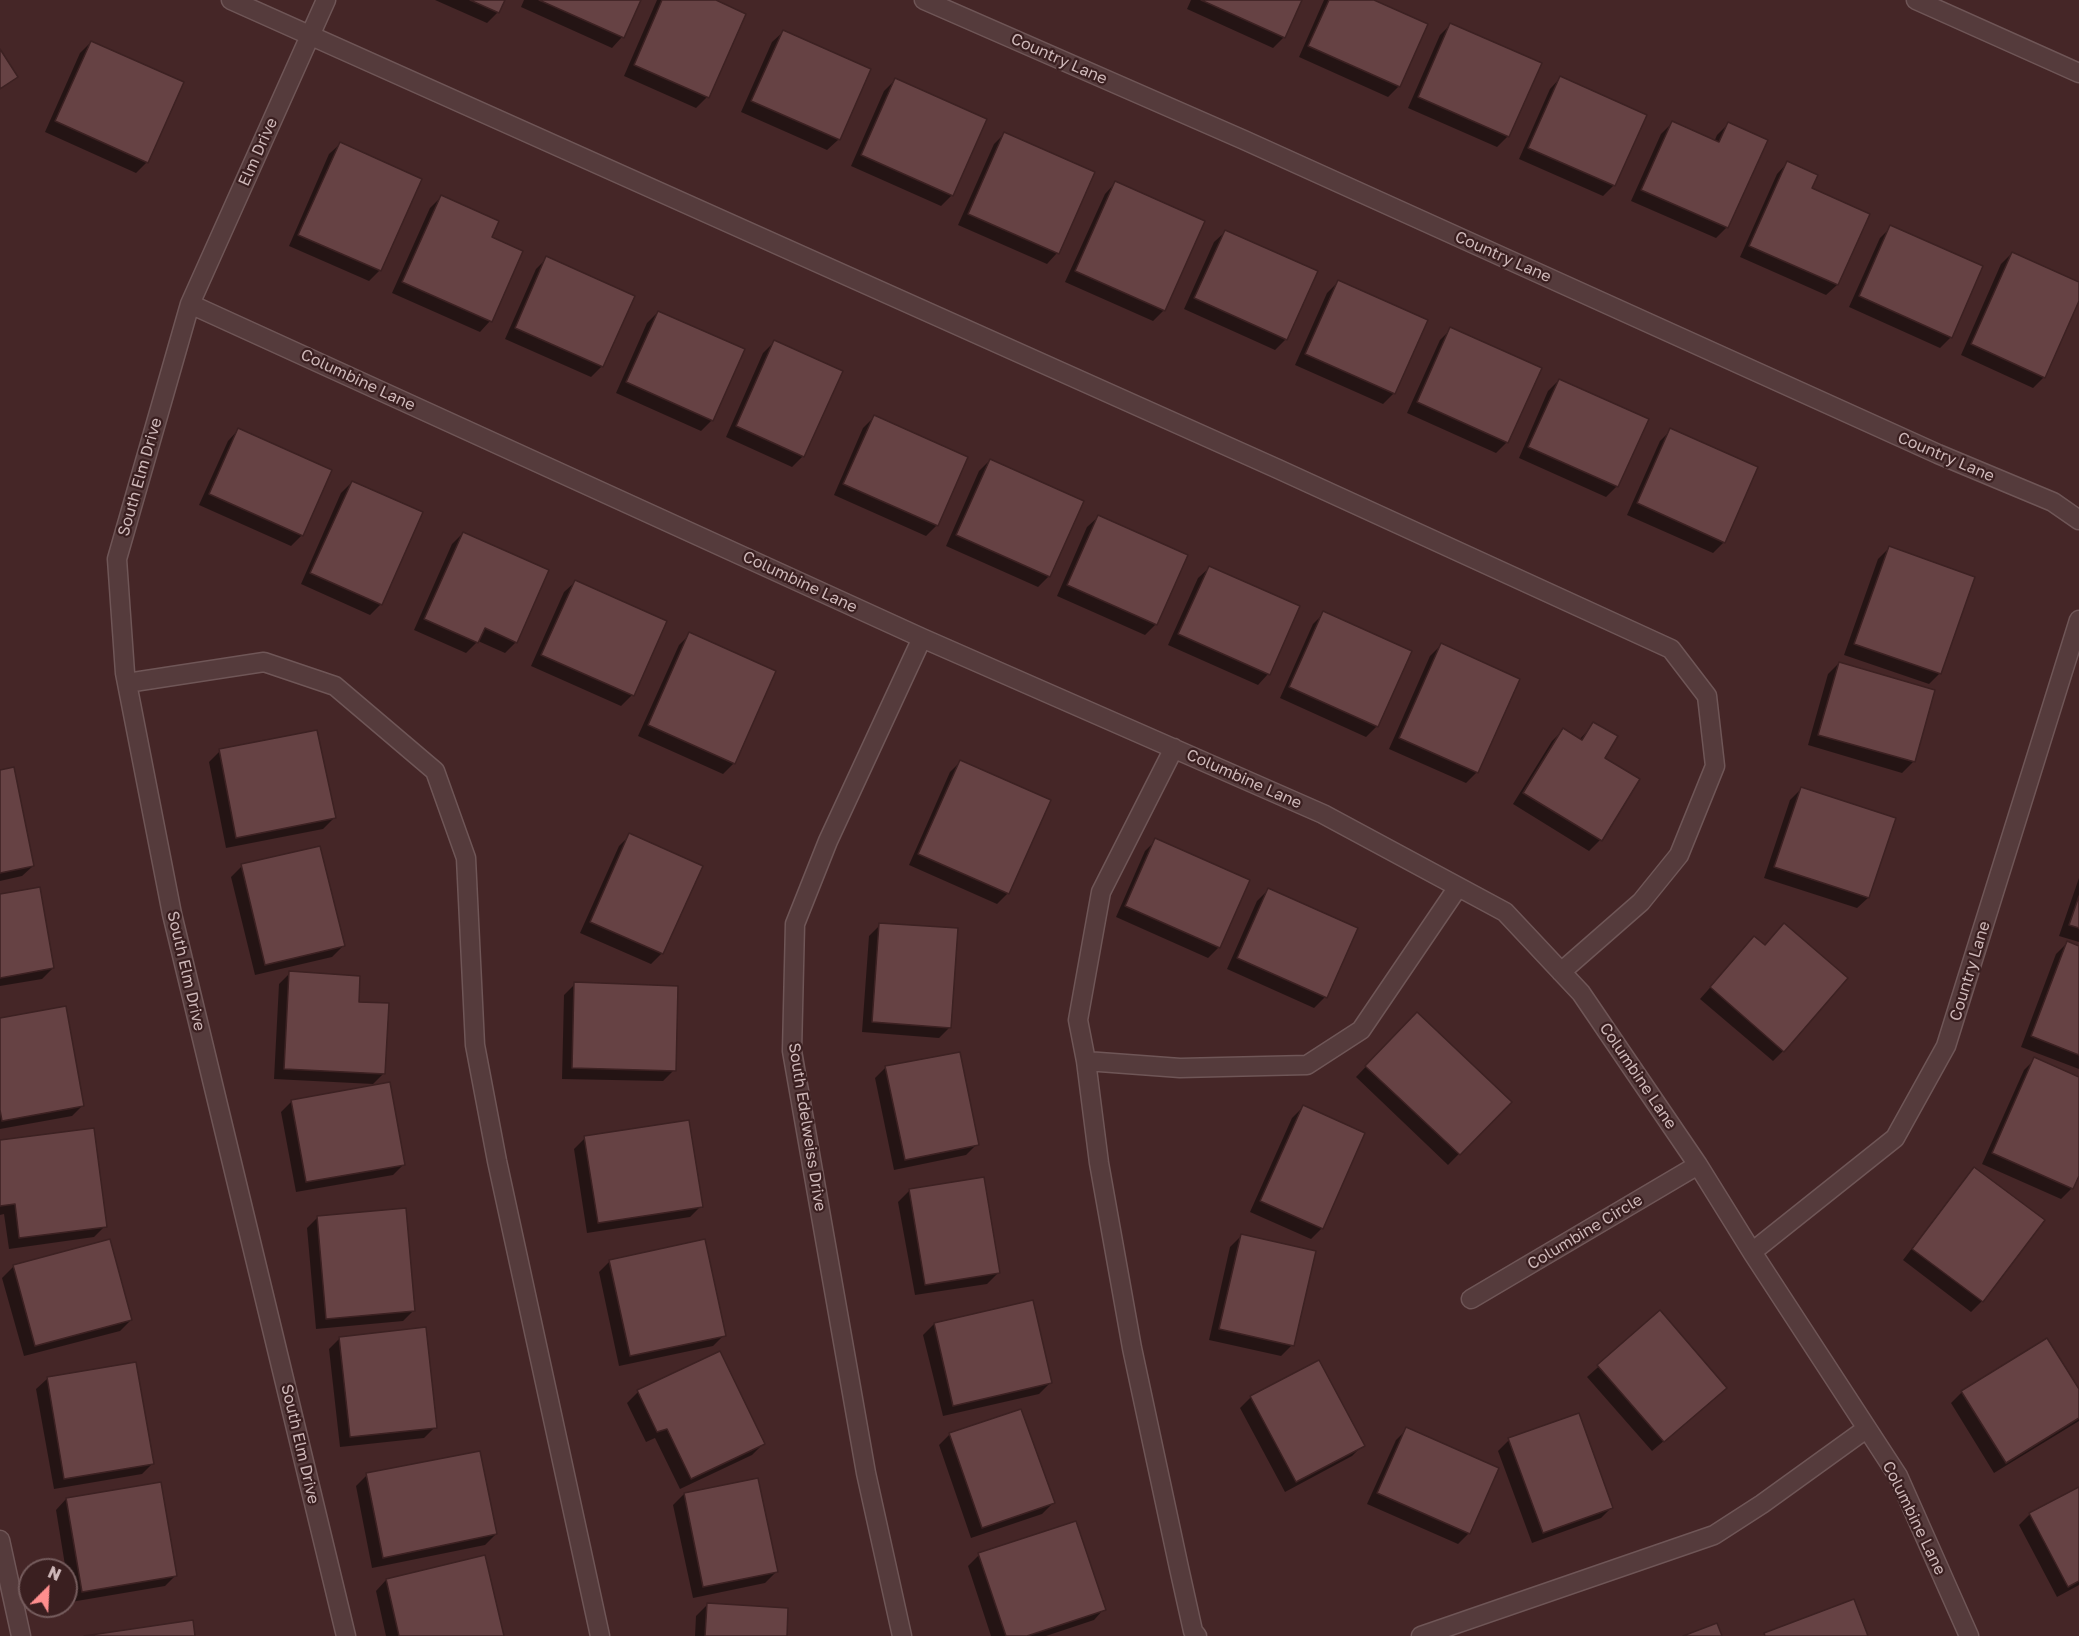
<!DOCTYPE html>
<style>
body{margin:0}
#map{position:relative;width:2079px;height:1636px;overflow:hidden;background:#452627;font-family:"Golos Text",sans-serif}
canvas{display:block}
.north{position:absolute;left:18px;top:1558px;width:60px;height:60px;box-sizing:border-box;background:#3a1f20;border:2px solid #755c5d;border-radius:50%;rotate:24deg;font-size:16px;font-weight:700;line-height:24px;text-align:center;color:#ceb8b9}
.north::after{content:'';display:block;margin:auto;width:21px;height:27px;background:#fe8e8e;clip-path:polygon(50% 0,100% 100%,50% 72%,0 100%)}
</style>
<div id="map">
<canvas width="2079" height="1636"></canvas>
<div class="north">N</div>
</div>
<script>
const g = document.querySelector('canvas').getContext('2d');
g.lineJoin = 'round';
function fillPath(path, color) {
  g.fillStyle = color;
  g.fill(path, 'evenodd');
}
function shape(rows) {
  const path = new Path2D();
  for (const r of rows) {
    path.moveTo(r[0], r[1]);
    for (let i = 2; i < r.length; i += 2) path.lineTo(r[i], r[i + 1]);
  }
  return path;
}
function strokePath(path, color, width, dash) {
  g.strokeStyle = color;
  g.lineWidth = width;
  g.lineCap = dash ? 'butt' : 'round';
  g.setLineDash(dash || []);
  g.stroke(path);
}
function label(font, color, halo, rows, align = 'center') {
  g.font = font + ' "Golos Text",sans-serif';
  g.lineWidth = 4.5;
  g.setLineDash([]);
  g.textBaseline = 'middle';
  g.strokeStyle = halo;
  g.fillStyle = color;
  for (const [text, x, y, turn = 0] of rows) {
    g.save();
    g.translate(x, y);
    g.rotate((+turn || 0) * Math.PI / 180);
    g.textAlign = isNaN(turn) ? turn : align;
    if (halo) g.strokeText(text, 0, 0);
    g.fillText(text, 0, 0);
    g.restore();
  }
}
const shadow = shape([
 [435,0,503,0,498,12,487,23],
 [524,0,639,0,622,37,612,48,521,7],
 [657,0,712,0,744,14,707,97,696,108,624,76],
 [1191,0,1300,0,1284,37,1273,48,1187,9],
 [1324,0,1371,0,1399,86,1388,97,1299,57],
 [1451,24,1508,136,1497,147,1408,108,1440,35],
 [783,32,869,70,838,140,827,150,741,112,772,42],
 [91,42,147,162,136,173,45,132,80,53],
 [1560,78,1614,185,1603,196,1519,159,1550,89],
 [895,80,952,195,941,206,851,166,884,91],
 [1672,123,1714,142,1717,135,1728,124,1766,140,1727,227,1716,238,1631,201,1661,134],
 [1005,133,1057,253,1047,264,958,225,994,144],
 [340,144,380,270,369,281,289,246,329,154],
 [1787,163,1810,189,1868,215,1837,285,1826,295,1740,257,1777,174],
 [1115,183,1164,310,1153,321,1065,282,1105,194],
 [441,197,490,238,521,252,490,321,480,332,392,293,430,208],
 [1891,227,1951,337,1940,348,1849,307,1880,238],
 [1225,232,1286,339,1275,350,1184,309,1214,242],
 [2012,253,2079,283,2079,297,2044,377,2033,388,1961,355,2001,264],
 [547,258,602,366,591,377,505,339,536,269],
 [1338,282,1394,393,1383,404,1295,365,1327,293],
 [658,312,712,420,701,431,616,393,647,323],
 [1451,329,1507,442,1496,453,1407,413,1440,340],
 [774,342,803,456,792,467,726,437,763,353],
 [1559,380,1617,486,1606,497,1519,458,1548,391],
 [874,417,937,525,926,536,834,495,863,428],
 [238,430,302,535,291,546,199,505,228,441],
 [1671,430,1724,542,1713,553,1627,515,1660,441],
 [990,460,1049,576,1038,587,946,546,979,471],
 [352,482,381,604,370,615,301,584,341,493],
 [1098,517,1156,624,1145,635,1057,596,1087,527],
 [463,533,516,642,505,653,478,641,466,653,414,630,452,544],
 [1889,548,1940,673,1929,684,1844,655,1878,559],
 [1209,568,1268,674,1258,685,1168,645,1198,578],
 [575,582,665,622,632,695,621,706,531,666,564,592],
 [1324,613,1377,726,1366,737,1280,698,1313,624],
 [690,634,734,763,723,774,638,736,679,645],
 [1441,645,1477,772,1466,783,1389,749,1430,656],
 [1839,663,1934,691,1913,762,1902,773,1808,745,1828,674],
 [1594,724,1602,759,1638,780,1600,840,1589,851,1513,804,1552,741,1563,730,1579,740],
 [220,751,334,818,323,829,226,848,209,762],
 [961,761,1008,893,997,904,909,865,950,772],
 [0,772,33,866,22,876,0,881],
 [1801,789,1868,898,1857,908,1764,878,1790,800],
 [630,835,662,953,651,964,580,933,619,846],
 [1156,840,1219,947,1208,958,1116,917,1145,851],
 [242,866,343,946,332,957,255,975,231,877],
 [2079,878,2079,942,2059,936],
 [1268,890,1356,929,1325,997,1314,1008,1227,969,1257,901],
 [0,895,53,968,42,979,0,986],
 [880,925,950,1027,939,1038,862,1032,869,936],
 [1754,938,1783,1051,1773,1061,1700,999],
 [2067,943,2079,948,2079,1069,2021,1047,2056,954],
 [290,973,357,1003,384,1073,373,1084,274,1079,279,984],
 [575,984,674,1070,663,1081,562,1079,564,995],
 [0,1019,83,1105,72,1116,0,1129],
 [1406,1025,1510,1102,1448,1165,1356,1077],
 [2035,1059,2079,1079,2079,1172,2072,1188,2061,1199,1982,1164,2024,1070],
 [886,1067,977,1144,966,1155,894,1170,875,1078],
 [292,1101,404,1164,393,1175,296,1192,281,1112],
 [1303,1107,1322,1228,1311,1239,1250,1212,1292,1118],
 [585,1138,701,1206,690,1217,587,1233,574,1149],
 [0,1141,105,1226,94,1237,9,1249,4,1214,0,1215],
 [1974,1169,1982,1301,1971,1312,1903,1260,1964,1180],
 [909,1191,998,1273,987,1284,915,1295,898,1202],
 [318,1217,414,1310,403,1321,316,1329,307,1228],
 [1241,1236,1292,1345,1281,1356,1209,1340,1230,1247],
 [109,1241,131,1320,120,1331,24,1356,2,1278,13,1267],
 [610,1261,724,1335,713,1346,619,1366,599,1272],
 [1660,1312,1714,1398,1652,1451,1587,1377],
 [934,1324,1050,1383,1039,1394,943,1416,923,1335],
 [340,1338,435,1427,424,1438,340,1447,329,1349],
 [2047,1340,2079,1392,2079,1421,1994,1473,1951,1403,1962,1392],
 [134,1364,153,1463,142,1474,54,1489,36,1389,47,1379],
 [638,1392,763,1444,752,1455,680,1489,655,1438,646,1442,627,1403],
 [1251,1397,1363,1445,1352,1456,1285,1492,1240,1408],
 [1407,1429,1469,1533,1458,1544,1367,1504,1396,1440],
 [950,1434,1053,1503,1042,1514,971,1538,939,1445],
 [1509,1440,1612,1507,1601,1518,1532,1543,1498,1451],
 [367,1475,496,1534,485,1545,372,1568,356,1486],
 [2079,1489,2079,1585,2057,1597,2019,1525,2030,1514],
 [684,1494,776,1572,765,1583,693,1598,673,1505],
 [66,1499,176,1575,165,1586,71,1602,56,1510],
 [979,1555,1104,1609,1094,1620,1046,1636,991,1636,968,1566],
 [386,1580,502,1636,386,1636,376,1591],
 [707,1605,785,1636,695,1636,696,1616]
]);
const building = shape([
 [470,0,505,0,499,13,470,0],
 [539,0,641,0,624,38,539,0],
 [662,0,716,0,746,14,709,98,634,65,662,0],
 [1201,0,1302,0,1285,38,1201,0],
 [1329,0,1374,0,1428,24,1400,87,1308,46,1329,0],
 [1450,23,1542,63,1509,137,1418,97,1450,23],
 [783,30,871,69,840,140,751,101,783,30],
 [91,41,184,82,148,163,55,121,91,41],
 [0,49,18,77,0,89,0,49],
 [1560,76,1647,115,1615,186,1528,148,1560,76],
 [895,78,987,119,953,196,861,155,895,78],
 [1672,121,1719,142,1728,122,1768,140,1728,228,1641,190,1672,121],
 [1004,132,1095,172,1059,254,968,214,1004,132],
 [340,142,422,179,381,271,298,235,340,142],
 [1787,161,1818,175,1812,188,1870,214,1838,285,1749,246,1787,161],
 [1115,181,1205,221,1165,311,1075,271,1115,181],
 [441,195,499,221,492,237,523,251,492,322,402,282,441,195],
 [1890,225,1983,266,1952,338,1859,296,1890,225],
 [1225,230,1318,271,1287,340,1194,298,1225,230],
 [2012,252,2079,282,2079,301,2045,378,1971,344,2012,252],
 [546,256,635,296,603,367,515,328,546,256],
 [1338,280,1428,320,1395,394,1305,354,1338,280],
 [658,311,745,349,713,421,626,382,658,311],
 [1450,327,1542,368,1508,443,1417,402,1450,327],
 [774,340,843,371,804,457,736,426,774,340],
 [1559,379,1649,419,1618,487,1528,447,1559,379],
 [874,415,968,457,938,526,843,484,874,415],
 [238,428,332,470,303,536,209,494,238,428],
 [1670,428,1758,467,1725,543,1637,503,1670,428],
 [990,459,1084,501,1050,577,956,535,990,459],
 [352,481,423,512,382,605,310,573,352,481],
 [1098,515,1188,555,1157,625,1067,585,1098,515],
 [463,532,549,570,517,643,485,628,478,643,424,619,463,532],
 [1889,546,1975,577,1941,674,1854,644,1889,546],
 [1209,566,1300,606,1270,675,1178,634,1209,566],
 [575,580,667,621,634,696,541,655,575,580],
 [1323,611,1412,651,1378,727,1289,687,1323,611],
 [689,632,776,671,735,764,648,725,689,632],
 [1441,643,1520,679,1478,773,1399,738,1441,643],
 [1839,662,1935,690,1915,762,1818,735,1839,662],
 [1593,722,1618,736,1605,758,1640,779,1602,841,1523,793,1563,728,1582,740,1593,722],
 [317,730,336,818,236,838,219,749,317,730],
 [960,760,1051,800,1009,894,918,854,960,760],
 [14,767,34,866,0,873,0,770,14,767],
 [1801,787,1896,818,1869,898,1774,867,1801,787],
 [629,833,703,866,663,954,590,922,629,833],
 [1155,838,1250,880,1220,948,1125,906,1155,838],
 [320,846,345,946,265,965,241,864,320,846],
 [40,887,54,968,0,978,0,894,40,887],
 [1268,888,1358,928,1327,998,1237,958,1268,888],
 [2079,896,2079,928,2069,925,2079,896],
 [879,923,958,928,951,1028,872,1022,879,923],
 [1784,923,1848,978,1784,1052,1710,987,1754,936,1765,945,1784,923],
 [2067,941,2079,946,2079,1055,2031,1036,2067,941],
 [289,971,360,976,359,1002,389,1003,385,1074,284,1069,289,971],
 [574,982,678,986,676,1071,572,1068,574,982],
 [66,1006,84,1106,2,1121,0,1110,0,1018,66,1006],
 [1417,1012,1512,1102,1460,1155,1365,1066,1417,1012],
 [960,1052,979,1145,905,1160,885,1066,960,1052],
 [2034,1057,2079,1077,2079,1176,2073,1189,1992,1153,2034,1057],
 [390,1082,405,1165,306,1182,291,1100,390,1082],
 [1303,1105,1365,1133,1323,1229,1260,1201,1303,1105],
 [689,1120,703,1207,598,1223,584,1136,689,1120],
 [94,1128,107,1227,19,1238,15,1204,0,1206,0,1140,94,1128],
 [1974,1167,2045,1220,1983,1302,1912,1249,1974,1167],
 [984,1177,1000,1273,925,1285,909,1189,984,1177],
 [406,1208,415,1311,326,1319,317,1216,406,1208],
 [1241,1234,1316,1251,1294,1346,1219,1329,1241,1234],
 [110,1239,132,1320,35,1346,13,1265,110,1239],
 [705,1239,726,1336,630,1356,609,1260,705,1239],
 [1033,1300,1052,1383,953,1406,934,1323,1033,1300],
 [1660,1310,1727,1388,1664,1442,1597,1365,1660,1310],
 [426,1327,437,1428,350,1437,339,1337,426,1327],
 [2047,1338,2079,1389,2079,1418,2006,1463,1961,1391,2047,1338],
 [720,1351,765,1444,691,1479,667,1429,657,1432,637,1390,720,1351],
 [1319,1360,1365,1446,1296,1482,1250,1396,1319,1360],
 [136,1362,154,1464,64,1479,47,1377,136,1362],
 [1021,1409,1055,1503,982,1528,949,1433,1021,1409],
 [1579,1413,1613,1508,1543,1533,1508,1438,1579,1413],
 [1406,1427,1499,1468,1470,1534,1377,1493,1406,1427],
 [480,1451,497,1534,383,1558,366,1473,480,1451],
 [758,1478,778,1572,703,1587,684,1493,758,1478],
 [161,1482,177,1576,82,1592,66,1498,161,1482],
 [2079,1487,2079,1581,2068,1587,2029,1513,2079,1487],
 [1076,1521,1106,1610,1027,1636,1006,1636,978,1553,1076,1521],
 [485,1555,504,1636,399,1636,386,1579,485,1555],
 [1854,1599,1868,1636,1765,1636,1764,1633,1854,1599],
 [707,1603,788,1608,787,1636,705,1636,707,1603],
 [193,1620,195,1636,84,1636,193,1620],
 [1717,1623,1722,1636,1683,1636,1717,1623]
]);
const minor = shape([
 [231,0,1278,469,1671,649,1707,696,1715,766,1679,855,1641,902,1561,972],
 [326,0,190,304,117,559,125,673,172,914,346,1636],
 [924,0,1244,140,1938,454,2053,502,2079,520],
 [1916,0,2079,73],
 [190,304,922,638,1323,814,1505,912,1581,993,1698,1165,1752,1252,1898,1476,1969,1636],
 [127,683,264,662,335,686,435,771,466,858,475,1045,497,1161,600,1636],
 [1174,748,1101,892,1078,1020,1086,1061,1099,1163,1132,1348,1179,1568,1193,1631,1197,1636],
 [1086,1061,1180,1068,1307,1065,1361,1030,1458,887],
 [1752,1252,1895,1138,1946,1046,2079,620],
 [1471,1299,1698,1165],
 [0,1540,21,1636],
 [902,1636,866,1473,792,1051,795,924,828,841,922,638],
 [1421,1636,1714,1535,1762,1504,1866,1429]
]);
const streetNames = [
 ["Country Lane",1059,59,24],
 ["Elm Drive",258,152,-66],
 ["Country Lane",1503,257,24],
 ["Columbine Lane",358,380,25],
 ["Country Lane",1946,457,23],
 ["South Elm Drive",140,477,-74],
 ["Columbine Lane",800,582,25],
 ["Columbine Lane",1244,779,24],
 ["South Elm Drive",186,971,77],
 ["Country Lane",1970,971,-73],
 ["Columbine Lane",1638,1076,56],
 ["South Edelweiss Drive",807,1127,81],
 ["Columbine Circle",1585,1232,-31],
 ["South Elm Drive",300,1444,77],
 ["Columbine Lane",1914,1518,64]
];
fillPath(shadow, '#0007');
fillPath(building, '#664244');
strokePath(building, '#3c2122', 1.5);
strokePath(minor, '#6f5657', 21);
strokePath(minor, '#553b3c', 18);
label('16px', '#ceb8b9', '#3a1f20', streetNames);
</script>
